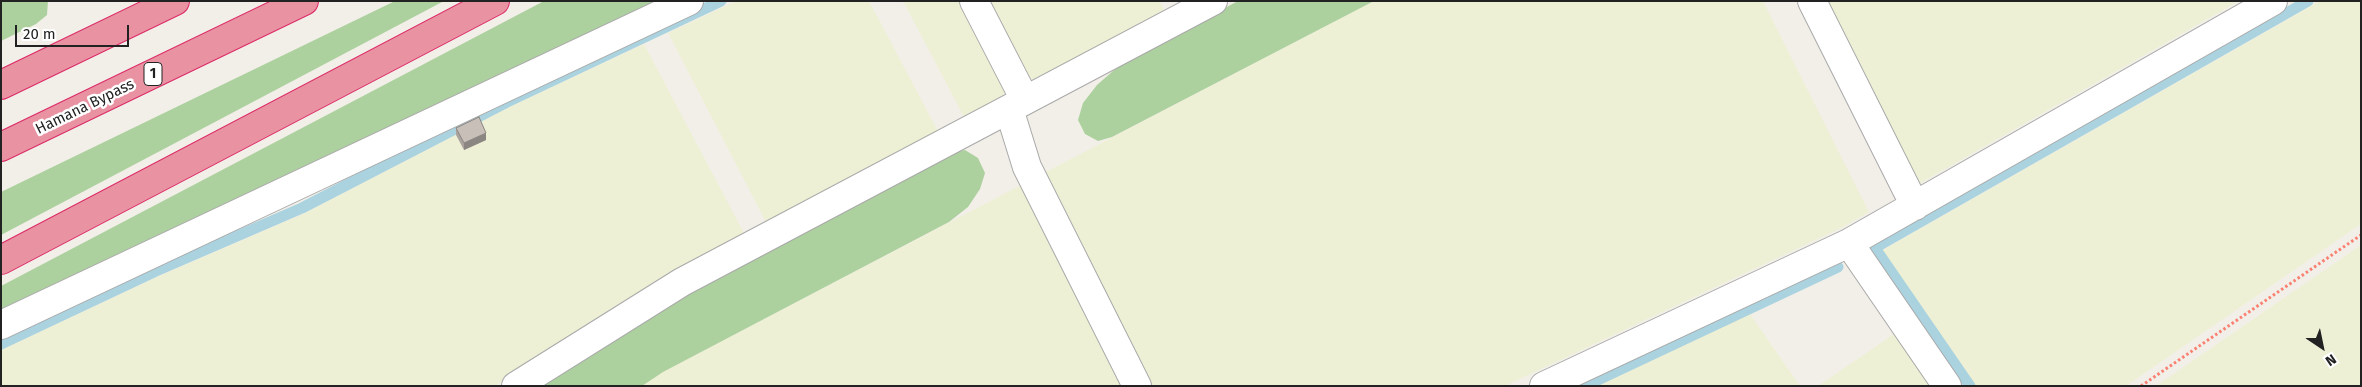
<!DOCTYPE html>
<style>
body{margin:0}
#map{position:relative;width:2362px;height:387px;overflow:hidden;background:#f2efe9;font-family:"Fira Sans",sans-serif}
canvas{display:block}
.frame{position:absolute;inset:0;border:2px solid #222;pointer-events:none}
.north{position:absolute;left:2297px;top:322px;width:50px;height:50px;-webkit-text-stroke:4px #fff;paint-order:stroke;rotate:146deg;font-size:14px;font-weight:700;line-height:20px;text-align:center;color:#222}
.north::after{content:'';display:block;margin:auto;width:18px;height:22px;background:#222;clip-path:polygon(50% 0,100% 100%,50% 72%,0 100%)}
.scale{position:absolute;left:15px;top:25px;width:114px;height:22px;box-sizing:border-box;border:2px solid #222;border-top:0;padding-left:6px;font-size:15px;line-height:18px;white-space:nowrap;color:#222;-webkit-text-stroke:4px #fff;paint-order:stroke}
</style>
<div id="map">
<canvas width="2362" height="387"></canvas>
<div class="frame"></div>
<div class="north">N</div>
<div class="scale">20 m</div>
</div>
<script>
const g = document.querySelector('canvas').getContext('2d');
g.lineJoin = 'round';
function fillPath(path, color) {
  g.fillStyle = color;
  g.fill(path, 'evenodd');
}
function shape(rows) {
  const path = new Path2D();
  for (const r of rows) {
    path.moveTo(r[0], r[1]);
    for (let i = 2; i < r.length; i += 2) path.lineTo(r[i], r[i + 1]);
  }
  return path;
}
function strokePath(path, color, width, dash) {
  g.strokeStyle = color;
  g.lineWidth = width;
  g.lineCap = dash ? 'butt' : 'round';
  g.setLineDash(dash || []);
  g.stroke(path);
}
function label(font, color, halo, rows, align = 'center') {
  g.font = font + ' "Fira Sans",sans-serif';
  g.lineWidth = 5;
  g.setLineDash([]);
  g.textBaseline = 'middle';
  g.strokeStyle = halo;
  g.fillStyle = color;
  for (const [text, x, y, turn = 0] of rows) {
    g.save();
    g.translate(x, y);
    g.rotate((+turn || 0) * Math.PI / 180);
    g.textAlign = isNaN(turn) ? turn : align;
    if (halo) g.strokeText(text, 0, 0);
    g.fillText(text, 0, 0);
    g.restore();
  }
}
const farmland = shape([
 [736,1,869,1,939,133,767,224,668,33],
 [903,1,961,1,1006,88,1003,99,965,119],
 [986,1,1160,1,1166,14,1038,81,1026,77],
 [1374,1,1763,1,1869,212,1841,228,1505,386,1150,386,1044,173],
 [1824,1,2239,1,1917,185],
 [2320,1,2361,1,2361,224,2126,386,1974,386,1881,251],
 [644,44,745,235,676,272,495,386,1,386,1,350,159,276,305,213,509,107],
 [1023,184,1124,386,642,386,663,372],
 [2361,245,2361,386,2156,386],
 [1750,314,1800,386,1597,386],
 [1894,334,1930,386,1818,386]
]);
const forest = shape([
 [1,1,48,1,47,15,36,24,1,41],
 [395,1,444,1,1,235,1,192],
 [544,1,655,1,1,309,1,286],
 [1238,1,1374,1,1112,137,1098,141,1085,134,1078,120,1083,103,1097,85,1113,71,1131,58],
 [965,150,978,158,985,173,980,189,968,207,949,222,663,372,642,386,537,386,688,291,951,153]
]);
const stream = shape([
 [1878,246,2308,1],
 [1875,248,1970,386],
 [1,344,156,271,302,208,507,102,721,1],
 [1585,386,1838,267]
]);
const path = shape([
 [2141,386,2361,235]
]);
const minor = shape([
 [974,1,1025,100],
 [1812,1,1915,206],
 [1009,109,1027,167,1137,386],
 [1849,243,1947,386],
 [1,325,689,1],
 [516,386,682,282,1213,1],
 [1544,386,1849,243,2273,1]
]);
const motorway = shape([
 [1,85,175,1],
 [1,147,304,1],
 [1,260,495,1]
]);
const wall = shape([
 [456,128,486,140,464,150,456,135]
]);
const shadedWall = shape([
 [486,133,486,140,464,150,464,143]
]);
const building = shape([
 [479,117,486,133,464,143,456,128,479,117]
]);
const shields = [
 [153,74,18]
];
const shieldNames = [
 ["1",153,74]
];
const streetNames = [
 ["Hamana Bypass",85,107,-26]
];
fillPath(farmland, '#eef0d5');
fillPath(forest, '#add19e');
strokePath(stream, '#aad3df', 11);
strokePath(minor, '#a9a9a9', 30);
strokePath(motorway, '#dc2a67', 30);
strokePath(path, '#fa8072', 3, [2.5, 2.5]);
strokePath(minor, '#fff', 28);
strokePath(motorway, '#e892a2', 28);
fillPath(wall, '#aba49e');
fillPath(shadedWall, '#8b8681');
fillPath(building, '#c7bfb8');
strokePath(building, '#8b8681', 1);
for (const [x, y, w] of shields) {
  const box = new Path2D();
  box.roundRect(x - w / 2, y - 11.5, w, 23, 4);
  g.fillStyle = '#fff';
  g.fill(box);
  strokePath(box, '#222', 1);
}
label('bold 14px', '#222', null, shieldNames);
label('15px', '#222', '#fff', streetNames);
</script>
